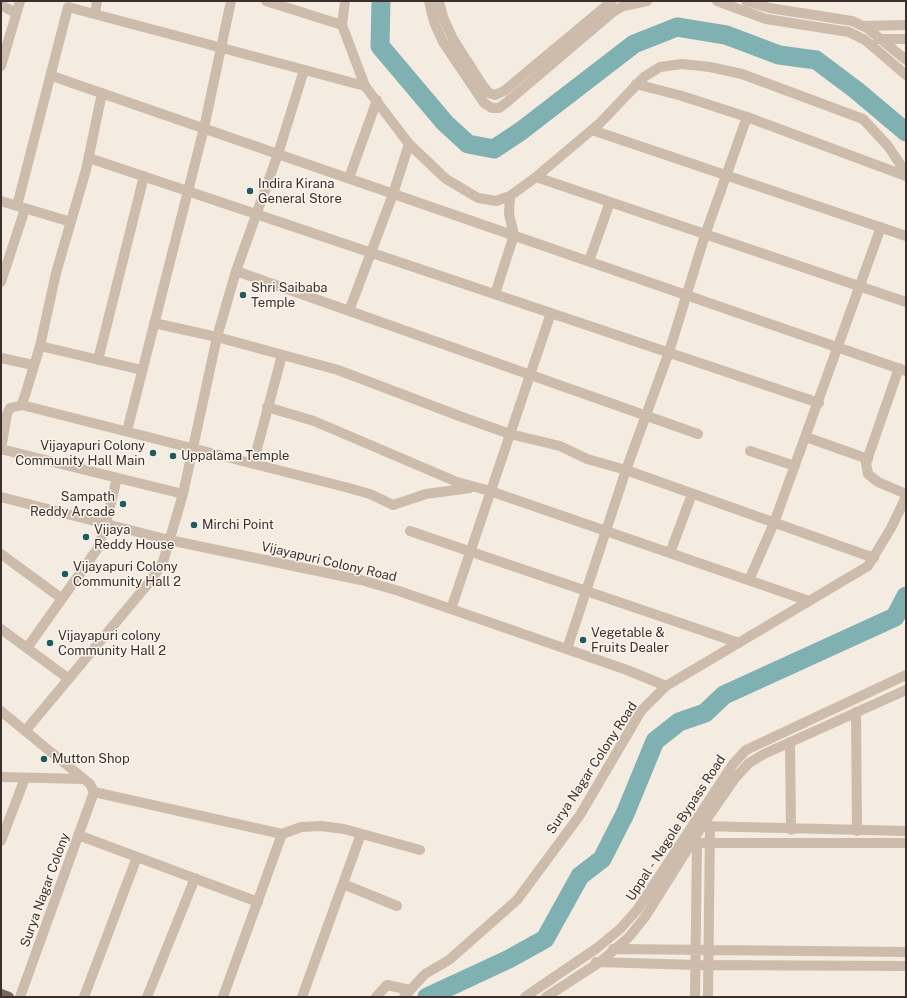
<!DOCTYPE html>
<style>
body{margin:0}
#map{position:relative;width:907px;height:998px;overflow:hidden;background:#f4ebe1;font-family:"Public Sans",sans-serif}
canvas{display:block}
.frame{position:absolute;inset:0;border:2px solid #3b302b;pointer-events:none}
</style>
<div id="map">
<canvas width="907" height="998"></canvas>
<div class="frame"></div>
</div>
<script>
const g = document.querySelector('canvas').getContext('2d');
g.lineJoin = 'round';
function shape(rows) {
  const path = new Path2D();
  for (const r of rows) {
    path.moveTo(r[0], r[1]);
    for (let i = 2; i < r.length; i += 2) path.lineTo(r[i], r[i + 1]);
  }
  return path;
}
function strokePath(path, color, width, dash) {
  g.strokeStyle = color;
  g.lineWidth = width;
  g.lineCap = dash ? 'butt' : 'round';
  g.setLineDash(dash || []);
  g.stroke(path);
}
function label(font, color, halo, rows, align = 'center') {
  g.font = font + ' "Public Sans",sans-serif';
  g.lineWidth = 3;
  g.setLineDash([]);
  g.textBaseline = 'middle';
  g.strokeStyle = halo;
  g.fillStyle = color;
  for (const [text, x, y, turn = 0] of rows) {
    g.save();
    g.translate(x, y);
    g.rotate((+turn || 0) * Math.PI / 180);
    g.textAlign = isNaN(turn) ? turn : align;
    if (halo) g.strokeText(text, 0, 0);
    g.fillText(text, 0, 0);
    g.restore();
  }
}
const river = shape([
 [381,1,380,46,445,123,468,144,494,149,521,131,634,44,677,27,726,35,779,55,816,60,856,90,906,132],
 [427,997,509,959,545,939,580,876,602,859,625,814,655,741,679,722,705,713,724,695,895,617,906,596]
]);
const minor = shape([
 [266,1,342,25],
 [345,1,342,25,365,86,409,144,446,179,478,198,496,201,510,196,536,177,600,123,644,77,660,67,682,64,710,67,742,74,863,119,888,146,906,173],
 [429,1,434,22,443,42,484,103,492,108,499,108,507,102,613,12,623,6,647,1],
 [439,1,443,17,453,39,483,86,489,93,495,95,504,91,612,1],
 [717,1,766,19,849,32,865,40,906,75],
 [746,1,769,8,852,21,867,28,906,60],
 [1,5,16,13],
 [95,14,97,1],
 [862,26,906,25],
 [878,39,906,39],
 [1,66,20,1],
 [52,76,906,371],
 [636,84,682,96,747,117,906,176],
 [592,130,906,236],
 [89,158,819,403],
 [536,177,906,302],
 [349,178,377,100],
 [1,201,71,222],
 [17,206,68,7,365,86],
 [589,261,610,202],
 [236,271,698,434],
 [1,282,25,209],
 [495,294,514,235,509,214,510,196],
 [349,311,393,194,409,144],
 [154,323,217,337,338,370,462,417,510,434,560,446,587,459,626,470,874,558],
 [40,346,142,370],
 [1,358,33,365],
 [98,360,144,176],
 [899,368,866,463,868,474,878,482,906,494],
 [22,405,345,487,370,494,393,505,426,494,470,488],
 [267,407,314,421,457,482,490,491,809,601],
 [127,431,204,128,231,1],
 [806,437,868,459],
 [1,449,7,414,10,408,22,405,40,346,56,273,86,170,102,93],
 [1,449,183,494],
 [750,451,795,466],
 [253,464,282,355],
 [1,497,169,540,361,580,399,591,627,670,666,686],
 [410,531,739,643],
 [670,553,692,494],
 [1,554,61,598],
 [749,580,774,523,881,227],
 [451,609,551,313],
 [1,629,69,679],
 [27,648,98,548,106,523,117,478],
 [567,649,626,470,669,352,705,235,747,117],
 [1,711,90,784,94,792],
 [856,712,857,831],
 [26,730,152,579,163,562,183,494,217,337,236,271,278,154,304,70],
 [790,742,791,830],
 [1,777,83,779],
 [94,792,282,834,223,997],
 [702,826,906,831],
 [282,834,301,827,321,826,344,829,420,850],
 [78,835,258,902],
 [1,841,25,778],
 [693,843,906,843],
 [343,884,397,906],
 [613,949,906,952],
 [596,962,696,965,906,966],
 [20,997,94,792],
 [84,997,137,857],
 [147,997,195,878],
 [302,997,361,834],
 [376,997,387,985,410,990],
 [404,997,425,974,449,960,517,900,580,815,641,711,666,686,868,566,891,528,906,497],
 [525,997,597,948,620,929,637,910,733,764,746,750,906,675],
 [546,997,600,962,629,937,645,917,702,826,736,777,749,763,764,754,906,690],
 [695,997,697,843],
 [708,997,710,827]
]);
const major = shape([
 [1,994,9,997]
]);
const markers = [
 [250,191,4,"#1f5a5e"],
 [243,295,4,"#1f5a5e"],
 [153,453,4,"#1f5a5e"],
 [173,456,4,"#1f5a5e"],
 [123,504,4,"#1f5a5e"],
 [194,525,4,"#1f5a5e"],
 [86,537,4,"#1f5a5e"],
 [65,574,4,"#1f5a5e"],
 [583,640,4,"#1f5a5e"],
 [50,643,4,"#1f5a5e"],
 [44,759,4,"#1f5a5e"]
];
const poiNames = [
 ["Indira Kirana",258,184],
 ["General Store",258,199],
 ["Shri Saibaba",251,288],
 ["Temple",251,303],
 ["Vijayapuri Colony",145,446,"right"],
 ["Community Hall Main",145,461,"right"],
 ["Uppalama Temple",181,456],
 ["Sampath",115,497,"right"],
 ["Reddy Arcade",115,512,"right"],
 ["Mirchi Point",202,525],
 ["Vijaya",94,530],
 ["Reddy House",94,545],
 ["Vijayapuri Colony",73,567],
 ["Community Hall 2",73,582],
 ["Vegetable &",591,633],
 ["Fruits Dealer",591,648],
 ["Vijayapuri colony",58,636],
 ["Community Hall 2",58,651],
 ["Mutton Shop",52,759]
];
const streetNames = [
 ["Vijayapuri Colony Road",329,562,13],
 ["Surya Nagar Colony Road",592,768,-57],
 ["Uppal - Nagole Bypass Road",676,828,-57],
 ["Surya Nagar Colony",45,890,-70]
];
strokePath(river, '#7fb0b2', 19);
strokePath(minor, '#cdbbac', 10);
strokePath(major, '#7d675c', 10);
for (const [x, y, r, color] of markers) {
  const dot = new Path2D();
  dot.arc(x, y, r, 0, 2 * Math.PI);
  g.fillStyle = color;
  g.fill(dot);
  strokePath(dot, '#fbf5ee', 1.5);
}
label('13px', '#3b302b', '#fbf5ee', poiNames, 'left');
label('13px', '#3b302b', '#fbf5ee', streetNames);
</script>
